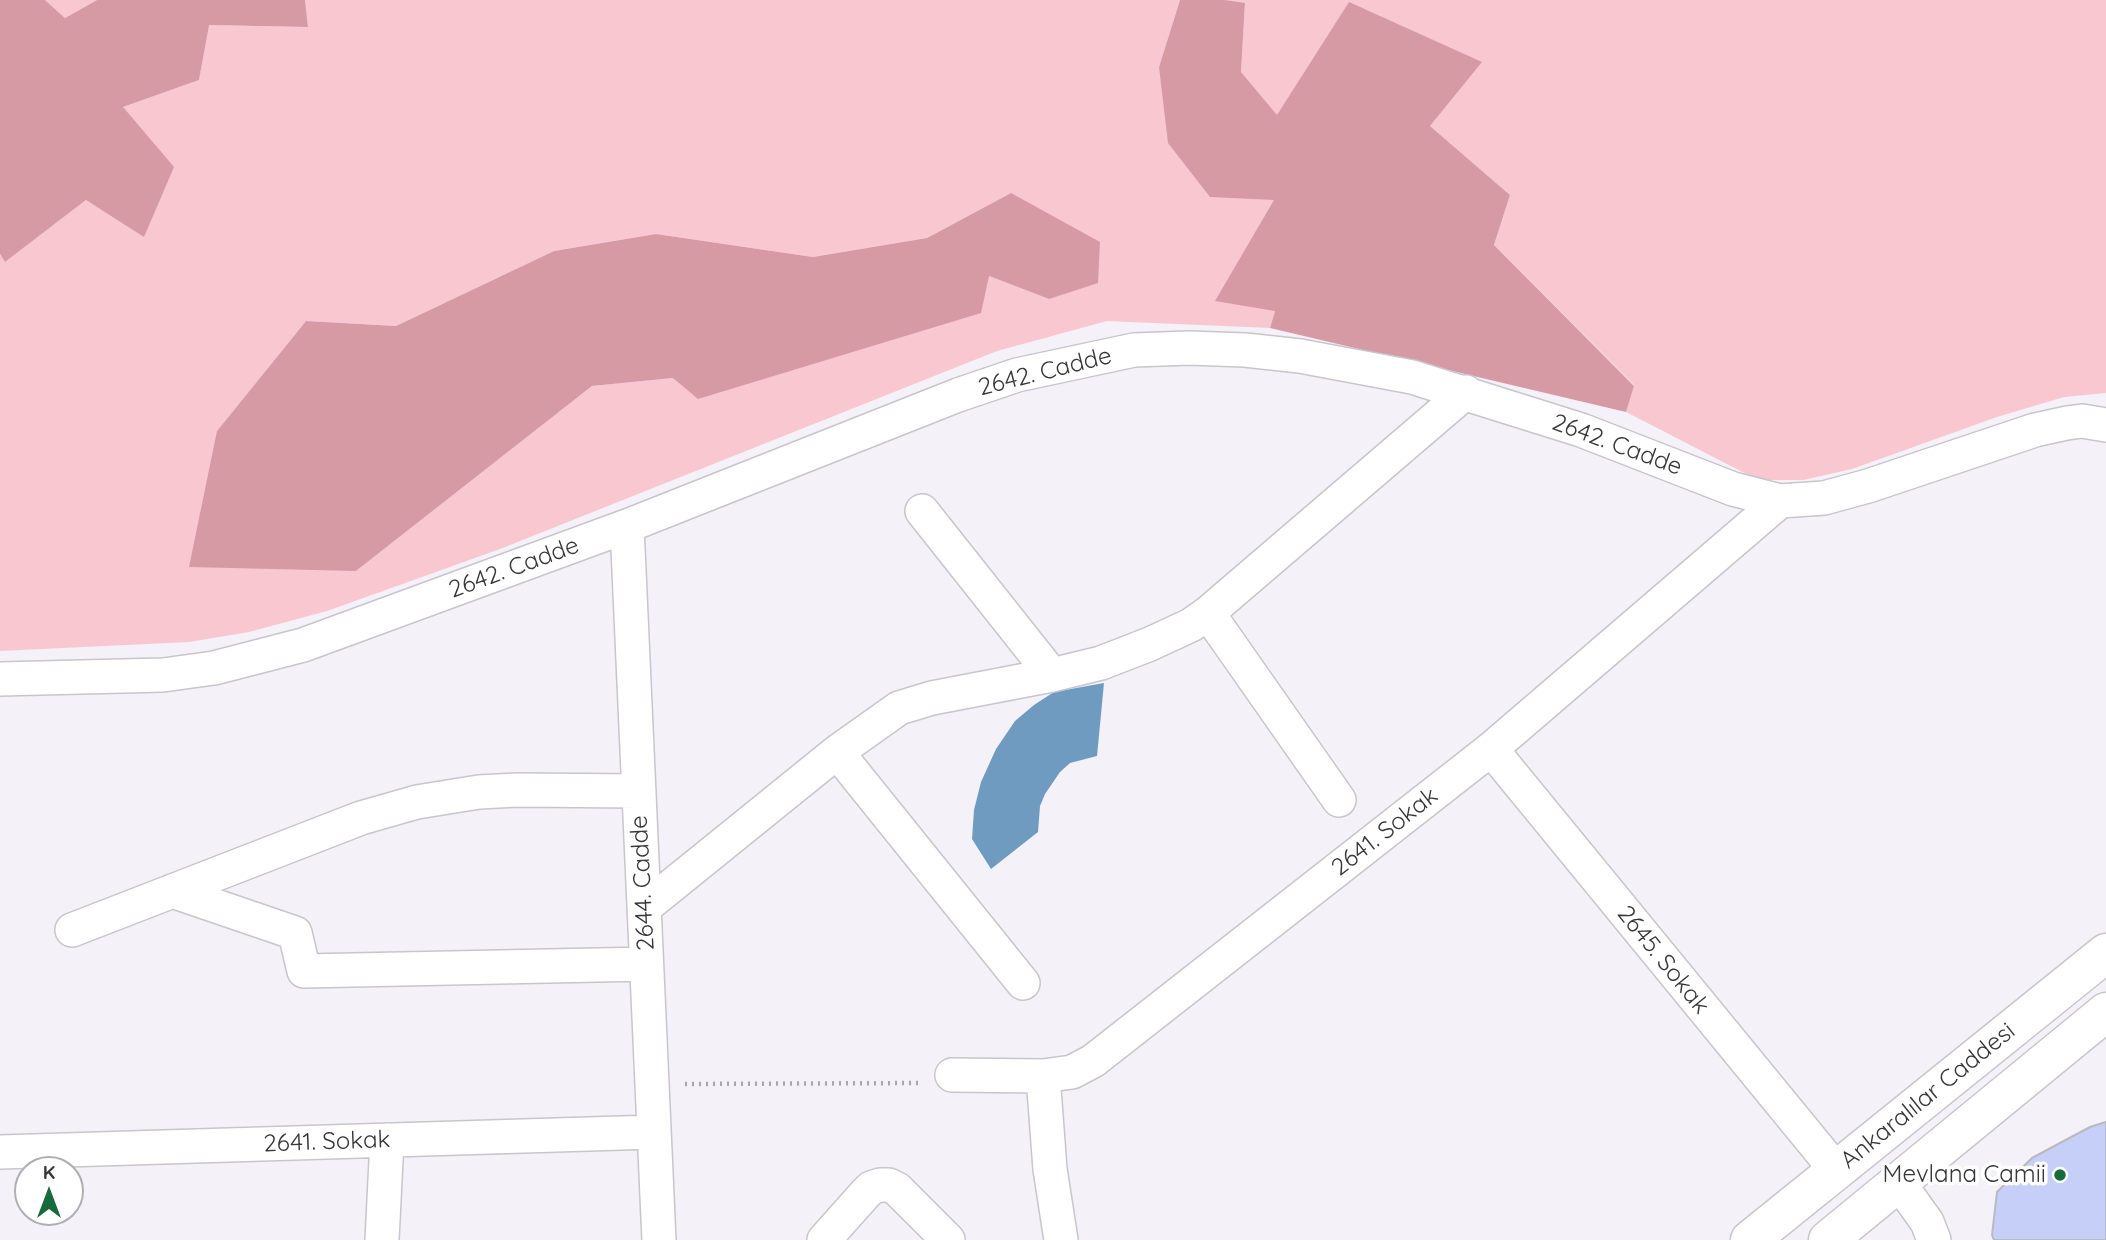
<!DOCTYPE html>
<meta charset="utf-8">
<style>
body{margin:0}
#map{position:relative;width:2106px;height:1240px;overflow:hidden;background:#f4f1f8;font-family:Quicksand,sans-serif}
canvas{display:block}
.north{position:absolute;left:14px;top:1156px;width:70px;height:70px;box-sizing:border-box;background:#fff;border:2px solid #afafb0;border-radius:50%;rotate:0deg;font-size:19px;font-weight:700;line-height:28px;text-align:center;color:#373639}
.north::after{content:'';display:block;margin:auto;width:24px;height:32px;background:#176a3b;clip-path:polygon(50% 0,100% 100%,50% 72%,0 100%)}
</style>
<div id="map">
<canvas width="2106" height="1240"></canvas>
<div class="north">K</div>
</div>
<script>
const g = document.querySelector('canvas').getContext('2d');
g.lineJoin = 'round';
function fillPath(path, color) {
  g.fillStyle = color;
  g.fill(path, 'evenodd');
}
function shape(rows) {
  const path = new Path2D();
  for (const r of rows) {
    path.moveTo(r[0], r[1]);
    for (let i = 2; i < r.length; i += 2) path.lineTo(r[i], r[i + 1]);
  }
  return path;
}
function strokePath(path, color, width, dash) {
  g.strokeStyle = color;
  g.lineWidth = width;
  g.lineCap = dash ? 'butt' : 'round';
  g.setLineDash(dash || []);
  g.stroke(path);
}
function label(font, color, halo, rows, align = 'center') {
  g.font = font + ' Quicksand,sans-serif';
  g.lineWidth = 7;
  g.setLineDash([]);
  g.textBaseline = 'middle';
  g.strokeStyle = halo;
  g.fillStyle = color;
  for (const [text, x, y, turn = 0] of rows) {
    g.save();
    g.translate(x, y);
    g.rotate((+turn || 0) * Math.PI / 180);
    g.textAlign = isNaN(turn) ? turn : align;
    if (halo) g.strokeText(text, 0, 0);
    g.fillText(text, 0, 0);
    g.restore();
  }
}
const green = shape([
 [45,0,97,0,65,18],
 [305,0,1180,0,1159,67,1274,199,1275,311,1270,328,1107,321,997,351,500,549,327,611,249,632,189,642,0,651,0,254,5,262,86,200,144,236,123,107,199,80,208,25,308,27],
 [1011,193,1049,299,989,276,673,378,592,386,356,571,217,431,306,321,396,326,554,251,656,234,813,257,927,238],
 [1225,0,2106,0,2106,393,2064,397,1997,417,1852,469,1803,480,1758,480,1626,412,1634,385,1494,245,1510,195,1430,126,1481,62,1277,116,1241,72,1245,4]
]);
const forest = shape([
 [0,0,45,0,65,18,97,0,305,0,308,27,209,25,199,80,123,107,174,167,144,237,86,200,5,262,0,254],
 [1180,0,1225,0,1245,3,1241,72,1277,115,1349,2,1482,62,1430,126,1510,195,1494,245,1634,386,1626,412,1270,328,1275,311,1215,301,1274,200,1210,197,1168,143,1159,67],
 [1011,193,1100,242,1098,283,1049,299,989,276,981,313,698,399,673,378,592,386,356,571,189,567,217,431,306,321,396,326,554,251,656,234,813,257,927,238]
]);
const water = shape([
 [1104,683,1097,756,1070,763,1060,772,1045,794,1040,806,1038,832,991,869,972,839,974,810,981,782,996,749,1015,721,1034,705,1054,692]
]);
const building = shape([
 [2106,1122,2106,1240,1994,1240,1992,1235,1997,1192,2032,1158,2090,1127,2106,1122]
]);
const path = shape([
 [685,1084,921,1083]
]);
const minor = shape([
 [922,511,1052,675],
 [627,526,659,1240],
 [1208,613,1339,800],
 [0,679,163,675,214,668,303,645,627,526,958,395,1017,375,1134,350,1189,348,1245,350,1300,356,1412,377,1581,430,1733,489,1780,501,1824,498,1868,486,2035,430,2067,423,2082,421,2106,425],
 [1491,749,1836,1170],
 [837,752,1023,983],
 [172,891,295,933,304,971,646,964],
 [644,908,837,752,899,708,932,698,1052,675,1101,663,1150,644,1191,625,1208,613,1466,392],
 [72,930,361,818,417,802,479,792,517,790,639,791],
 [952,1075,1043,1076,1072,1072,1093,1061,1491,749,1780,501],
 [1043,1076,1050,1169,1061,1240],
 [0,1152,654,1132],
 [1899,1183,1927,1222,1934,1240],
 [382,1240,387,1140],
 [824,1240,865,1194,871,1188,880,1185,889,1185,897,1189,948,1240]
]);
const major = shape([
 [1750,1240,2106,953],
 [1828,1240,2106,1012]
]);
const markers = [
 [2060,1175,7,"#176a3b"]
];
const streetNames = [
 ["2642. Cadde",1045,372,-14],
 ["2642. Cadde",1617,445,20],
 ["2642. Cadde",514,568,-20],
 ["2641. Sokak",1385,832,-38],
 ["2644. Cadde",643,883,-93],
 ["2645. Sokak",1663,960,51],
 ["Ankaralılar Caddesi",1928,1096,-39],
 ["2641. Sokak",327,1142,-2]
];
const poiNames = [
 ["Mevlana Camii",2046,1175]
];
fillPath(green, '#f9c7d0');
fillPath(forest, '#d69aa5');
fillPath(water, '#6f9bc0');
fillPath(building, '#c6cff8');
strokePath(building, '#b8b9c1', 2);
strokePath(minor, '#c8c5cc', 36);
strokePath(major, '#c8c5cc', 41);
strokePath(path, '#a9a7ad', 4.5, [2, 5]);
strokePath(minor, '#fff', 33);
strokePath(major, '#fff', 38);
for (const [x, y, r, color] of markers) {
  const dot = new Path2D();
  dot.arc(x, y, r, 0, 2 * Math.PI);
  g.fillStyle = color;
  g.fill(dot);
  strokePath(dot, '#fff', 2.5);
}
label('24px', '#373639', '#fff', streetNames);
label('24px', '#373639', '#fff', poiNames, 'right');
</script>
